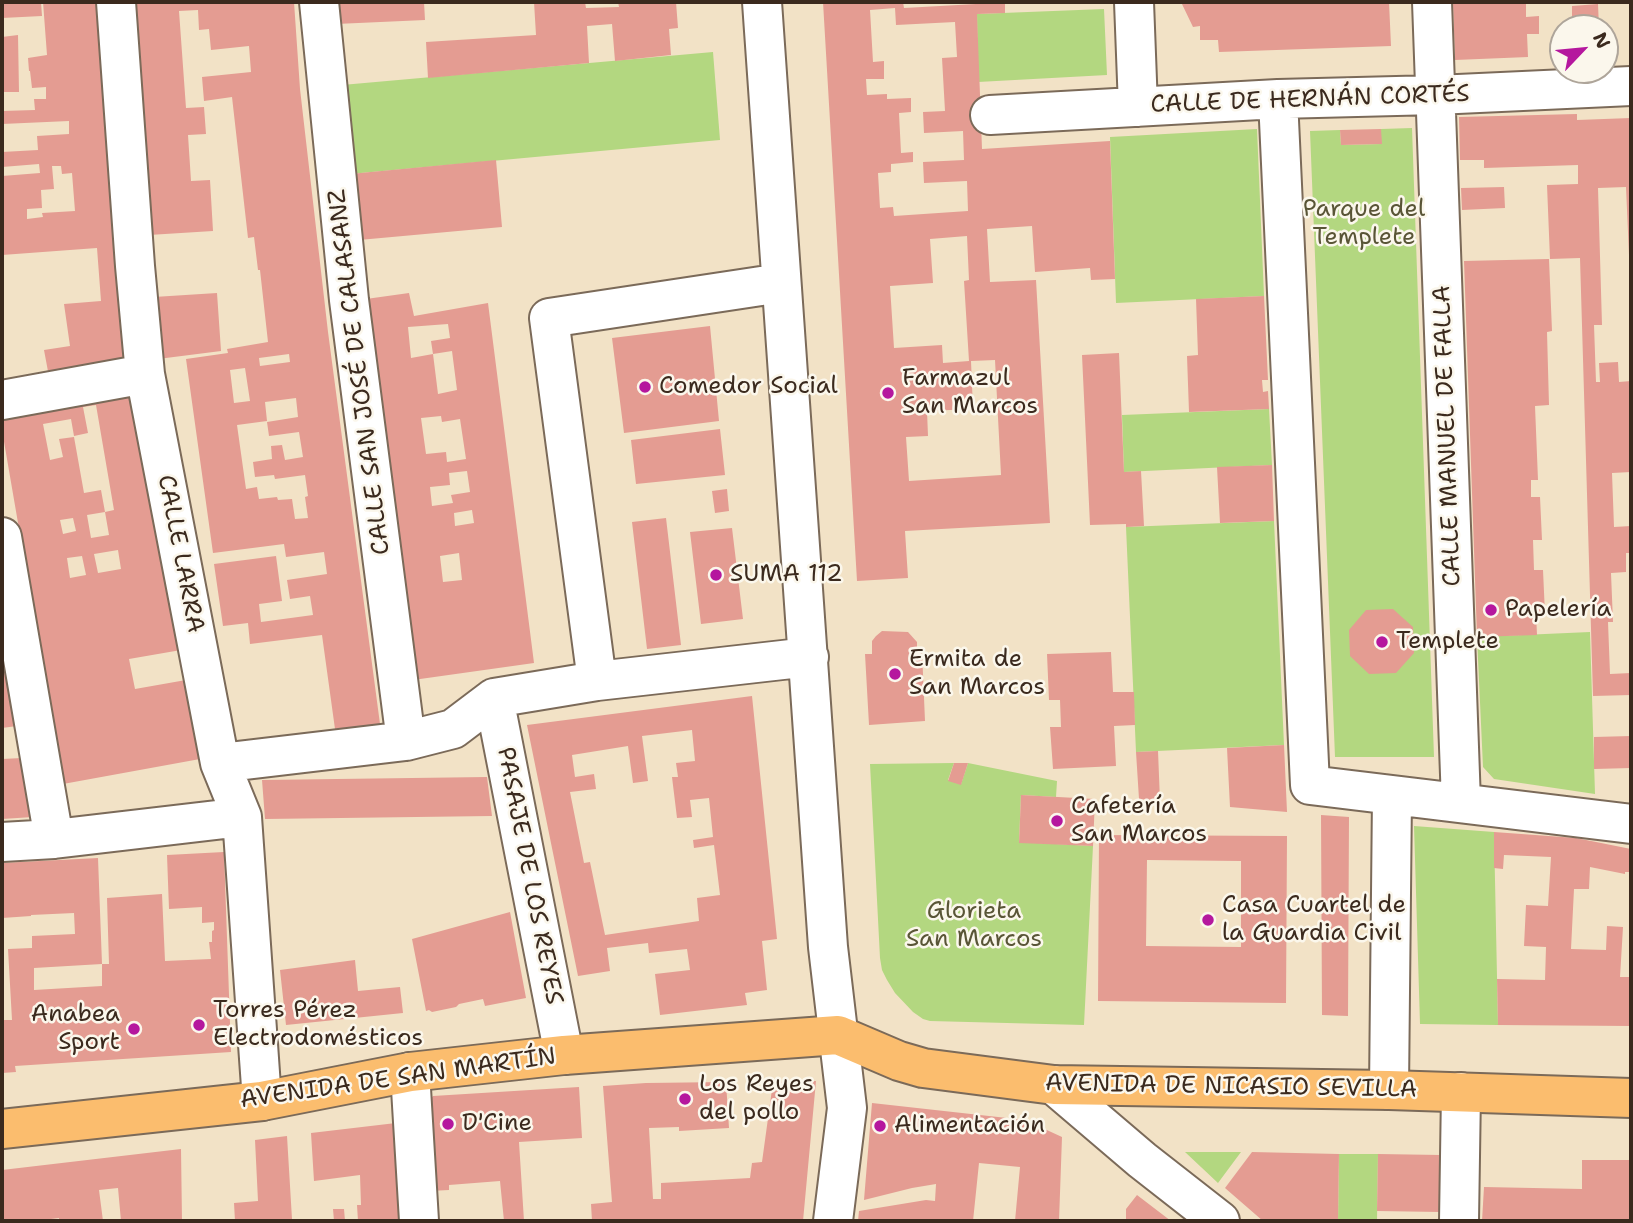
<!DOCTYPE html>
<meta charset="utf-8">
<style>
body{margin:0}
#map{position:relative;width:1633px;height:1223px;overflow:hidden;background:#f2e2c6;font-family:"Shantell Sans",sans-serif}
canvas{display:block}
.frame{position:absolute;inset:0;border:4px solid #3b2a1e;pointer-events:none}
.north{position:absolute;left:1549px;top:14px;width:70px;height:70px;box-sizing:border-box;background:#fbf7ec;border:2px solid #aea59a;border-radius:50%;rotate:64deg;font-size:19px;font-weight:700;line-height:28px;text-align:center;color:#3b2a1e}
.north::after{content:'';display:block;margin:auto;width:24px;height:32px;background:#b5179e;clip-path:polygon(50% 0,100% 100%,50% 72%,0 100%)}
</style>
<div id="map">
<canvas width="1633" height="1223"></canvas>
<div class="frame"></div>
<div class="north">N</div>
</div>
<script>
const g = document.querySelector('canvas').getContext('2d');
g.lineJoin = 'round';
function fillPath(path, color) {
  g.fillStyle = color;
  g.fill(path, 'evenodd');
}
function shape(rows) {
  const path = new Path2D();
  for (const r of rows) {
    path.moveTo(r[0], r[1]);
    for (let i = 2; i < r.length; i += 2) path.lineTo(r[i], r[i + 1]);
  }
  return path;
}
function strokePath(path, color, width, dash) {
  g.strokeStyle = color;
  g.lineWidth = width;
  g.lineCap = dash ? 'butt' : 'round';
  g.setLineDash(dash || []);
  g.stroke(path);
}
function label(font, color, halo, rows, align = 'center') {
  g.font = font + ' "Shantell Sans",sans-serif';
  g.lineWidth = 5;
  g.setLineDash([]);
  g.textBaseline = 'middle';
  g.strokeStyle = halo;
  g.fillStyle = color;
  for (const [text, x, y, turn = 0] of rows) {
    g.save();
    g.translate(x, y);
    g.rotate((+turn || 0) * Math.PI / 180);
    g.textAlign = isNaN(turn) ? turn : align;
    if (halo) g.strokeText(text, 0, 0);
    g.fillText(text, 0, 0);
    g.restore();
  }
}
const green = shape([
 [1104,9,1107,75,978,82,977,14],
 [713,52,720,140,350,174,342,85],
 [1412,128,1434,757,1335,757,1310,131,1340,130,1341,145,1381,144,1381,129],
 [1257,129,1264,296,1116,303,1110,137],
 [1269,409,1272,465,1124,472,1122,415],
 [1274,521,1284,745,1136,752,1126,527],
 [1590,632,1595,794,1494,779,1483,767,1477,637],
 [954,763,948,780,961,784,968,763,1057,781,1056,797,1021,795,1019,842,1093,846,1084,1025,930,1021,923,1019,913,1012,895,993,887,980,882,970,880,958,870,764],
 [1414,826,1494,832,1498,1025,1420,1024],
 [1185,1152,1241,1152,1218,1183],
 [1339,1154,1378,1154,1377,1221,1338,1221]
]);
const building = shape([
 [2,2,41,2,42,16,2,18],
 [43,2,101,2,131,368,50,382,44,350,70,346,64,304,101,301,97,248,2,255,2,176,40,173,39,164,2,167,2,152,38,150,37,136,69,134,69,121,2,124,2,111,35,110,34,99,46,99,46,87,32,88,30,71,29,71,28,58,47,55],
 [52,166,61,166,62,174,72,173,75,211,42,213,43,217,27,219,27,209,42,208,41,190,54,189],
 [133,2,294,2,300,89,328,332,380,724,335,729,322,635,250,644,248,623,223,626,214,564,276,556,282,601,259,604,261,622,313,615,310,596,290,599,287,580,327,574,324,552,286,557,284,544,213,553,186,359,228,353,227,349,268,342,260,270,258,270,254,237,248,238,232,97,204,101,202,77,251,72,249,46,211,50,209,29,199,30,198,10,179,11,186,108,204,107,206,134,188,135,191,181,210,180,213,231,149,235],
 [289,354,290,362,260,366,259,358],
 [245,368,250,401,234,403,230,370],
 [296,398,298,417,267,422,269,436,299,432,303,457,285,460,282,445,271,446,272,459,253,462,255,477,274,475,275,479,305,475,308,496,305,497,308,518,295,519,292,499,278,500,277,497,259,499,257,487,246,489,237,425,267,421,265,402],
 [334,2,424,2,425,20,336,24],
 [534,2,585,2,586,8,619,7,618,2,676,2,678,28,669,29,671,55,615,61,612,24,587,26,589,63,428,78,426,42,536,35],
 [823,2,903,2,904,8,976,4,976,2,1005,2,1005,13,977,14,982,149,1110,141,1115,279,1091,280,1090,268,1035,272,1032,226,987,229,990,282,1036,280,1050,523,905,531,908,578,857,581],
 [895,8,896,25,955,22,957,57,942,58,945,111,923,112,924,133,963,131,964,160,923,162,924,183,967,181,968,211,894,216,893,207,880,208,878,173,891,172,891,164,913,162,913,152,901,153,899,113,911,112,911,98,887,99,887,94,867,95,866,79,884,79,884,61,873,62,870,10],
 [967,236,969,280,964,281,969,361,943,363,942,345,894,348,890,286,933,283,930,239],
 [995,360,1001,475,909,481,906,437,928,436,927,411,973,409,971,361],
 [1181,2,1389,2,1391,46,1219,52,1218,40,1200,40,1200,26,1193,27],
 [1453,2,1526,2,1526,17,1539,16,1539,34,1527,34,1528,57,1455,60],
 [1598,4,1599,28,1572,28,1572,6],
 [18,35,19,92,2,92,2,37],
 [1577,114,1577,120,1631,118,1631,255,1629,255,1626,187,1598,188,1602,325,1594,325,1596,382,1600,382,1599,363,1618,362,1619,382,1631,381,1631,472,1612,473,1614,527,1631,526,1631,553,1626,553,1626,572,1611,573,1613,622,1608,622,1610,674,1631,673,1631,695,1593,696,1580,258,1550,259,1547,185,1578,184,1578,165,1484,168,1484,160,1460,160,1459,117],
 [1381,129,1382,144,1341,145,1340,130],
 [496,160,502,227,359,240,350,174],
 [1504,187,1505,208,1462,210,1461,188],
 [1549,259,1552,331,1547,332,1549,405,1535,406,1538,480,1531,480,1531,497,1540,497,1542,540,1533,540,1534,570,1543,570,1545,614,1536,613,1537,635,1477,637,1464,261],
 [217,293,221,351,158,359,154,297],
 [409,293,414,316,488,303,534,663,413,680,366,299],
 [448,324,450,338,431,341,433,354,452,351,457,390,438,394,433,354,411,358,408,327],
 [441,416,442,422,460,419,466,459,447,462,446,452,426,454,421,418],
 [467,471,470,492,451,495,453,503,432,506,430,487,450,485,449,473],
 [472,510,474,523,455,526,454,513],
 [459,553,462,580,443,582,440,556],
 [1264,296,1268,380,1262,380,1263,392,1268,391,1269,409,1189,412,1187,356,1198,355,1196,299],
 [710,326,719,421,624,433,612,338],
 [1119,353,1124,472,1141,471,1144,526,1126,527,1126,524,1090,525,1082,355],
 [135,385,181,650,129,659,135,689,186,680,200,759,63,784,2,430,2,408],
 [96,405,114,510,105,512,109,535,91,538,87,515,105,512,101,490,84,493,74,437,59,439,63,457,50,460,43,424,71,419,74,436,88,433,83,407],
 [73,518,76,531,63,534,60,520],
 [118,550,121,569,98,573,94,554],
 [82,556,86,575,70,578,67,558],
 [720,429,725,475,636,484,631,440],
 [1272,465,1274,521,1220,523,1217,467],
 [727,489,729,511,715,513,712,491],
 [666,518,681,645,647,649,632,522],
 [732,528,743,619,701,624,690,532],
 [1393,609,1413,627,1414,653,1396,673,1369,674,1350,656,1349,630,1366,610],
 [882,631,908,632,917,642,917,652,922,651,925,721,869,725,865,654,872,654,872,641,876,636],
 [2,645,17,726,2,728],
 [1111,652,1113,692,1134,692,1135,725,1114,726,1116,766,1053,769,1050,727,1061,727,1060,700,1049,700,1047,654],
 [752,696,777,939,762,941,767,990,745,993,747,1005,660,1015,655,974,690,970,687,949,649,953,648,943,607,948,610,971,578,976,527,725],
 [692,730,695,761,676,763,678,777,672,777,677,818,692,817,690,800,709,798,713,837,693,840,694,848,714,845,720,895,697,898,699,921,605,935,590,862,584,863,570,792,596,789,594,774,575,777,572,755,628,746,633,783,648,781,642,736],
 [1631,736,1631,768,1594,769,1594,737],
 [1284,745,1287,812,1230,807,1227,748],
 [1158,751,1160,801,1139,799,1136,752],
 [22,758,33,817,2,819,2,759],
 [954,763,968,763,961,785,948,781],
 [487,777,492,816,265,819,262,780],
 [1021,795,1095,799,1093,846,1019,843],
 [1321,815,1349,817,1348,1016,1322,1015],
 [1494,832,1576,838,1631,849,1631,872,1625,872,1625,874,1590,867,1589,889,1574,889,1571,949,1606,950,1607,926,1623,927,1620,977,1631,977,1631,1026,1498,1025,1497,979,1545,980,1546,947,1524,946,1526,905,1548,906,1551,857,1504,855,1503,869,1494,868],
 [1099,835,1287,836,1286,1003,1098,1001],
 [1147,860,1241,861,1241,947,1146,946],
 [224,852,231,1052,15,1066,16,1072,2,1073,2,1020,12,1020,8,949,32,948,32,936,75,934,74,913,31,915,31,916,2,918,2,863,98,858,102,964,34,968,34,990,102,986,102,964,109,964,107,898,162,894,165,961,211,959,209,942,212,942,212,931,214,930,214,922,202,923,202,907,169,909,167,855],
 [510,912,526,998,485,1006,483,999,459,1004,456,1007,432,1012,429,1010,426,1011,412,939],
 [355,960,358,991,400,987,403,1013,286,1025,280,970],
 [816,1081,803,1221,592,1221,591,1204,612,1202,603,1086,646,1083,726,1082,729,1128,679,1131,679,1127,649,1128,653,1199,661,1199,661,1183,750,1178,752,1163,762,1162,773,1082],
 [579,1087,582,1138,519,1142,524,1221,504,1221,500,1181,449,1185,449,1190,430,1191,425,1105,433,1096],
 [872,1103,1025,1120,1062,1137,1059,1221,1015,1221,1020,1167,979,1163,973,1221,858,1221,859,1211,926,1200,935,1201,936,1184,912,1188,864,1200],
 [396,1123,403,1221,358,1221,357,1205,361,1205,360,1175,314,1181,311,1133],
 [287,1136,292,1219,235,1221,234,1203,258,1201,255,1140],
 [181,1149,182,1221,121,1221,118,1188,99,1190,103,1221,59,1221,59,1218,35,1221,2,1221,2,1170],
 [1252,1152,1339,1154,1338,1221,1263,1221,1225,1188],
 [1378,1154,1441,1155,1440,1212,1377,1211],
 [1582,1160,1631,1160,1631,1221,1482,1221,1484,1187,1582,1189],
 [1137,1195,1171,1221,1126,1221,1126,1209],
 [333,1209,344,1209,345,1221,334,1221]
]);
const minor = shape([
 [116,2,135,266,145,374,220,763,242,817,262,1101],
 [319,2,349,300,406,741],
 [762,2,828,947,847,1108,833,1221],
 [1134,2,1138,107],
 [1432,2,1461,802],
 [1278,99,1310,785,1631,824],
 [990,115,1278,99,1436,95,1631,86],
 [2,400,145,374],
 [2,537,54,839],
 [597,681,549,318,781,283],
 [494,698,564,1055],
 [220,763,406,741,453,729,494,698,597,681,809,657],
 [2,842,54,839,242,817],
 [410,1072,419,1221],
 [1054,1085,1142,1160,1220,1221],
 [1389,1090,1392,795],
 [1459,1221,1461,1092]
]);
const major = shape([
 [2,1129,262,1101,410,1072,564,1055,838,1035,899,1061,923,1068,1054,1085,1389,1090,1631,1098]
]);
const markers = [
 [645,387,7,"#b5179e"],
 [888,393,7,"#b5179e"],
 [716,575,7,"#b5179e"],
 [1491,610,7,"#b5179e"],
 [1382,642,7,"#b5179e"],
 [895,674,7,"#b5179e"],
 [1057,821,7,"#b5179e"],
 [1208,920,7,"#b5179e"],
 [199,1025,7,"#b5179e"],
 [134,1029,7,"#b5179e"],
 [685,1099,7,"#b5179e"],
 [448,1124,7,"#b5179e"],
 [880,1126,7,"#b5179e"]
];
const streetNames = [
 ["CALLE DE HERNÁN CORTÉS",1310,100,-2],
 ["CALLE SAN JOSÉ DE CALASANZ",360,372,-97],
 ["CALLE MANUEL DE FALLA",1448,436,-92],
 ["CALLE LARRA",180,554,79],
 ["PASAJE DE LOS REYES",529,876,79],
 ["AVENIDA DE SAN MARTÍN",398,1079,-8],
 ["AVENIDA DE NICASIO SEVILLA",1231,1087,1]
];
const parkNames = [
 ["Parque del",1364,210],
 ["Templete",1364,238],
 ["Glorieta",974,912],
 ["San Marcos",974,940]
];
const poiNames = [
 ["Farmazul",902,379],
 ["San Marcos",902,407],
 ["Comedor Social",659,387],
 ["SUMA 112",730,575],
 ["Papelería",1505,610],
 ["Templete",1396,642],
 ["Ermita de",909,660],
 ["San Marcos",909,688],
 ["Cafetería",1071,807],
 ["San Marcos",1071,835],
 ["Casa Cuartel de",1222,906],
 ["la Guardia Civil",1222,934],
 ["Torres Pérez",213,1011],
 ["Electrodomésticos",213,1039],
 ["Anabea",120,1015,"right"],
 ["Sport",120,1043,"right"],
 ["Los Reyes",699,1085],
 ["del pollo",699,1113],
 ["D'Cine",462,1124],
 ["Alimentación",894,1126]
];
fillPath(green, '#b3d780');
fillPath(building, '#e49c92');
strokePath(minor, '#7b6a59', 42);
strokePath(major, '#7b6a59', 42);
strokePath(minor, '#fff', 38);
strokePath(major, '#fbbd6e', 38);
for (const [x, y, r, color] of markers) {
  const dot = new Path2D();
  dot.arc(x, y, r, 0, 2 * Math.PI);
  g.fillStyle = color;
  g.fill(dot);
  strokePath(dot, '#fbf7ec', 2.5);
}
label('24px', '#3b2a1e', '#fbf7ec', streetNames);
label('24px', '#595536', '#fbf7ec', parkNames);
label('24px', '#3b2a1e', '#fbf7ec', poiNames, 'left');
</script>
